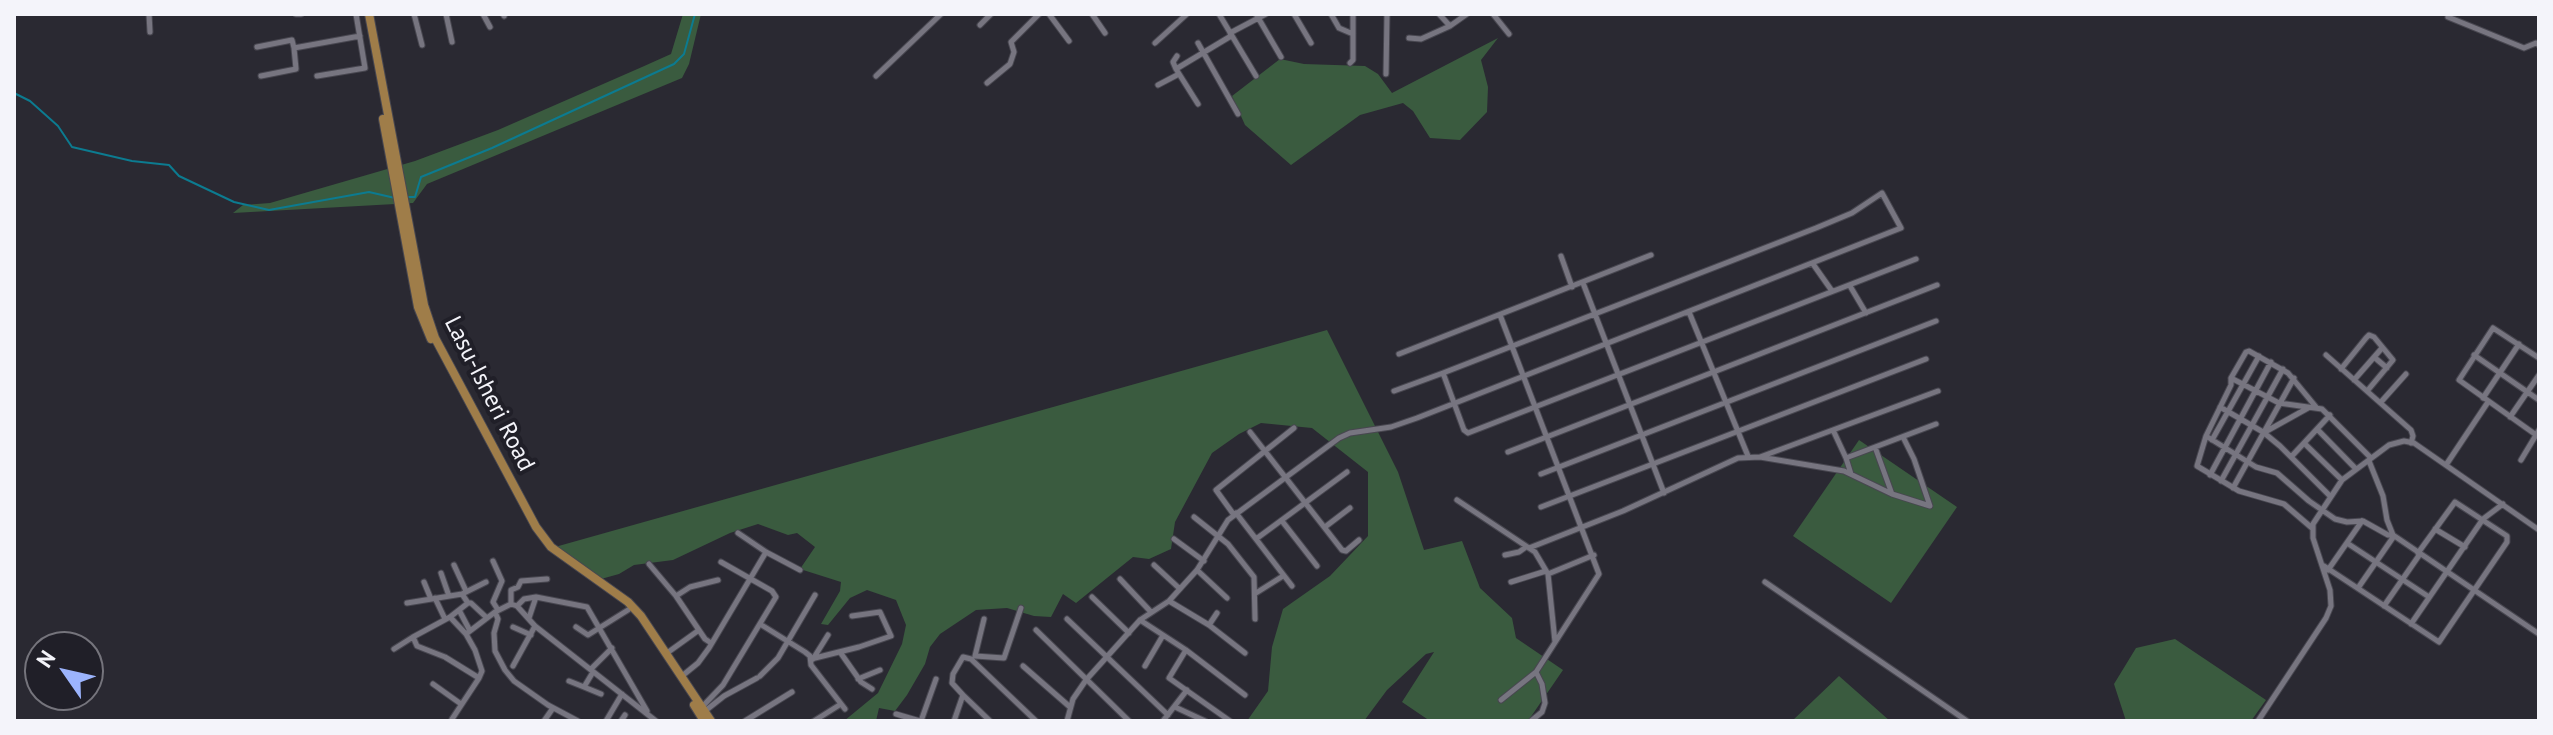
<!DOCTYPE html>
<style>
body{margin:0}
#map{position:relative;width:2553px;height:735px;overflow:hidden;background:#2a2932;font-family:"PT Sans",sans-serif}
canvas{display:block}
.frame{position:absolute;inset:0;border:16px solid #f4f4fa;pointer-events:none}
.north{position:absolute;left:24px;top:631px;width:80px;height:80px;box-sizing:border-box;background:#201f28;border:2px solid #75747c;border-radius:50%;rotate:304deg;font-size:22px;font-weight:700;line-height:32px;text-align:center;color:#f4f4fa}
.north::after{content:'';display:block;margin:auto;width:28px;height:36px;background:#9cb4fd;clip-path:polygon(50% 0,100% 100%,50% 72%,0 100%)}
</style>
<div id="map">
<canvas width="2553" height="735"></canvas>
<div class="frame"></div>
<div class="north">N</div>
</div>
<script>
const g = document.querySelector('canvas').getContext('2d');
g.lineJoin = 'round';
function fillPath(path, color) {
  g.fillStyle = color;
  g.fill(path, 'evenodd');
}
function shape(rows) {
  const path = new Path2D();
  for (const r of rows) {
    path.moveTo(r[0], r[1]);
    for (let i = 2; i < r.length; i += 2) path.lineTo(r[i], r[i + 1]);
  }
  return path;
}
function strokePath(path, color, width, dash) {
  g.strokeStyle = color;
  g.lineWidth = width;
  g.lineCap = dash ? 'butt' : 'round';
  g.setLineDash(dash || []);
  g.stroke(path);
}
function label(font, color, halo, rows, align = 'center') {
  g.font = font + ' "PT Sans",sans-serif';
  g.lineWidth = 8;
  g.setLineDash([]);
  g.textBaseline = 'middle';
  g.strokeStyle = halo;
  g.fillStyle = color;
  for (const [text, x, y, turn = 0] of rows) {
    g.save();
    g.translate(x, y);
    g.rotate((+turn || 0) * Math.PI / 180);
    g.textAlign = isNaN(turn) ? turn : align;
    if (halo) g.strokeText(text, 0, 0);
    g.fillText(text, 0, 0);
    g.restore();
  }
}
const green = shape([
 [683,14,701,14,689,64,682,78,427,184,413,203,233,213,243,205,270,203,415,161,498,130,642,67,671,54],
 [1498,38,1481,60,1488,87,1487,112,1460,140,1430,138,1413,111,1403,103,1360,115,1291,165,1245,125,1232,96,1280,59,1304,64,1365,66,1378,74,1392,93],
 [1327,330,1398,472,1424,550,1462,541,1480,588,1512,618,1516,638,1563,670,1528,721,1430,721,1402,702,1434,652,1426,654,1387,690,1364,721,1247,721,1268,691,1272,647,1283,609,1330,576,1368,536,1368,472,1312,428,1261,423,1239,434,1212,453,1175,522,1171,549,1149,559,1133,557,1076,603,1063,594,1051,617,1034,616,1007,608,976,610,940,634,930,647,925,664,907,695,895,711,879,708,876,721,844,721,878,693,902,644,906,625,896,600,867,590,850,598,828,625,821,624,840,591,841,582,800,569,815,547,797,533,788,535,758,524,730,533,673,560,634,565,619,574,601,579,555,547],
 [1859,440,1957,507,1891,603,1793,536],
 [2175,639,2266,700,2251,721,2126,721,2114,684,2136,648],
 [1839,676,1890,721,1792,721]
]);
const stream = shape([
 [14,93,30,101,58,126,72,147,132,161,169,165,179,176,234,202,269,210,369,192,395,198],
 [406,197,415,197,421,177,492,148,674,64,684,54,695,14]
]);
const minor = shape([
 [149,14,150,32],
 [296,14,301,14],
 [414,14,422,45],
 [446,14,452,42],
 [483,14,490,27],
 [503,14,504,16],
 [1049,14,1069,41],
 [1092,14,1105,33],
 [1219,14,1256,76],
 [1256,14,1281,57],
 [1294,14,1311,43],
 [1331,14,1339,28,1353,34],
 [1439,14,1450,26],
 [1493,14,1509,34],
 [2448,17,2524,48,2536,43,2539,45],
 [980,25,991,14],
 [1230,33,1266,14],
 [1409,38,1421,39,1450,26,1467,14],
 [1155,43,1187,14],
 [1198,43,1238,114],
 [257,47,292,40,294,48,296,69,261,76],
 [294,48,360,36],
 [1350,63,1353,60,1353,14],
 [1176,69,1173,62,1177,56],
 [1386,74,1387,14],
 [317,76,365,68,356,14],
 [876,76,941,14],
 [987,83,1010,64,1014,52,1011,42,1039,14],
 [1158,85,1179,74],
 [1198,104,1176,69,1231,36],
 [1561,256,1572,287],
 [1813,264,1832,291],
 [1583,283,1664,493],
 [1850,286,1866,313],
 [1686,313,1689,312,1748,456],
 [1500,315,1599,574,1536,672,1501,700],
 [1399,354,1651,255],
 [2326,355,2411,430,2413,436,2411,443],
 [2474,355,2539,400],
 [2374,357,2387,368],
 [2539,358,2493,328,2459,380,2539,437],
 [2341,369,2366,338,2369,335,2374,337,2393,360,2368,390],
 [2231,378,2279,403,2322,409,2371,458],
 [2354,380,2382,348],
 [1394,391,1443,373,1464,430,1468,433,1916,259],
 [2483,398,2519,344],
 [2381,402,2406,374],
 [2220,407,2263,432,2280,446,2330,496],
 [2510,417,2539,375],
 [2317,429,2356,469],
 [1833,430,1846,458,1936,424],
 [1250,432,1342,550,1346,551,1359,540],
 [2265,432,2308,408],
 [2206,436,2256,467,2277,473,2309,501,2335,519,2347,522,2363,521,2388,535,2393,535,2539,634],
 [2212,440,2259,356],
 [2304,443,2342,480],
 [1875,447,1892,494,1930,506,1914,459,1903,437],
 [1508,452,1937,285],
 [1760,457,1844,471,1892,494],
 [2291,457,2330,415],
 [1846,458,1851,474],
 [2521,460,2539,430],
 [2369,461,2383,496,2387,520,2393,535],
 [2446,465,2488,402],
 [1541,474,1936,321],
 [2210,475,2271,362],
 [2221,481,2283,369],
 [2233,488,2294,378],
 [1457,500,1535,552,1548,574,1594,555],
 [1541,507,1926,359],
 [1236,513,1292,586],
 [1234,515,1216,490,1294,428],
 [1194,517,1228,544,1254,577,1255,619],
 [1282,521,1317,566],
 [1325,527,1350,508],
 [2312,528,2284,504,2239,491,2197,466,2206,436,2231,385,2231,378,2246,352,2249,351,2288,373,2316,407],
 [2435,529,2465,547],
 [1174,539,1204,561],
 [1256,539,1347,472],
 [2347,543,2429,597],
 [1529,548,1623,511,1738,458,1760,457,1938,391],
 [766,552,800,570],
 [1505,555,1519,552,1526,547],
 [493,561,502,581,493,602,498,610],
 [649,564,676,596,705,639,711,643],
 [454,565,466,591],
 [1154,565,1180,589],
 [2324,566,2439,642,2507,542,2507,536,2455,502,2418,553],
 [1197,570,1227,598],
 [2328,570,2362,521],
 [441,573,449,596],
 [1548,574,1555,642],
 [1120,579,1151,612],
 [424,582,431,599],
 [1511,582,1546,571],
 [1765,582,1967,721],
 [2358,588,2394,536],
 [1256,593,1283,576],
 [462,594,468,603,471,603,487,618],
 [676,596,690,587,718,580],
 [1092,597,1129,633],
 [435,598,445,619],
 [1169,601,1209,625,1245,653],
 [407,603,462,594,486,582],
 [511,604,511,590,518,587,521,581,547,579],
 [517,606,524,599,536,597],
 [2384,606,2420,554],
 [459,610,469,629],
 [450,617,466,634,475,650,482,671,479,678],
 [529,618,536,597,587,607,647,711],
 [1067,619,1168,715],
 [1140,620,1186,650,1245,695],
 [760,624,805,652,810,656,811,665,845,709],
 [2411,624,2483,519,2503,504],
 [1209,625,1217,613],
 [513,627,531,635],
 [576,627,588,635,628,610],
 [1036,630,1129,721],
 [466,634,495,612],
 [413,637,450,617,468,603],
 [394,649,413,637,417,646,445,657,479,678,452,719],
 [1186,650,1169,678,1230,721],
 [840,652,861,682,872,689],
 [667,653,699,630],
 [975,656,1004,658,1021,608],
 [975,656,984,619],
 [811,659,859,647,891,636,880,612,852,616],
 [813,659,828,635],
 [513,666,535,626],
 [1023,666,1070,707],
 [1145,666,1162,637],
 [591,669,612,648],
 [682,676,698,663,709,648,766,552,738,533],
 [760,676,778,658,815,595],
 [858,679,880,670],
 [569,681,584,687,593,672],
 [433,684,461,704],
 [584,687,601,694],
 [963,695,990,721],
 [702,707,723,685,776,597,772,591,721,562],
 [1175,707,1205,721],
 [705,711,724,696,757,678],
 [896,714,920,721],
 [544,721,553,708],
 [578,721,548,705,514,681,505,670,495,651,494,633,498,619,495,612,511,604,517,606,535,626,656,721],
 [606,721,622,694],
 [621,721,625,715],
 [745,721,792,692],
 [814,721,841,704],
 [921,721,936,679],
 [954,721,963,695,952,683,953,674,963,657,971,659,1036,721],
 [1067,721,1073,699,1086,680,1140,620,1169,601,1197,570,1228,520,1339,438,1350,433,1391,427,1417,418,1901,228,1882,193,1852,213,1816,228,1443,373],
 [1163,721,1187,690],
 [1531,721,1542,712,1545,703,1542,684,1536,672],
 [2258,721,2326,618,2331,606,2330,590,2313,538,2313,524,2342,480,2389,445,2404,441,2414,443,2539,530]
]);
const major = shape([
 [369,14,424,305,435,338,536,527,551,547,628,602,641,616,711,721],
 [383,119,418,307,431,339],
 [694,705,704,721]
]);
const streetNames = [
 ["Lasu-Isheri Road",489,394,63]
];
fillPath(green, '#3a5b3f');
strokePath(stream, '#0c7b90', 2);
strokePath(minor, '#484750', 7);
strokePath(major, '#484750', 10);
strokePath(minor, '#777580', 5);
strokePath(major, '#9f7d49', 8);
label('24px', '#f4f4fa', '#201f28', streetNames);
</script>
